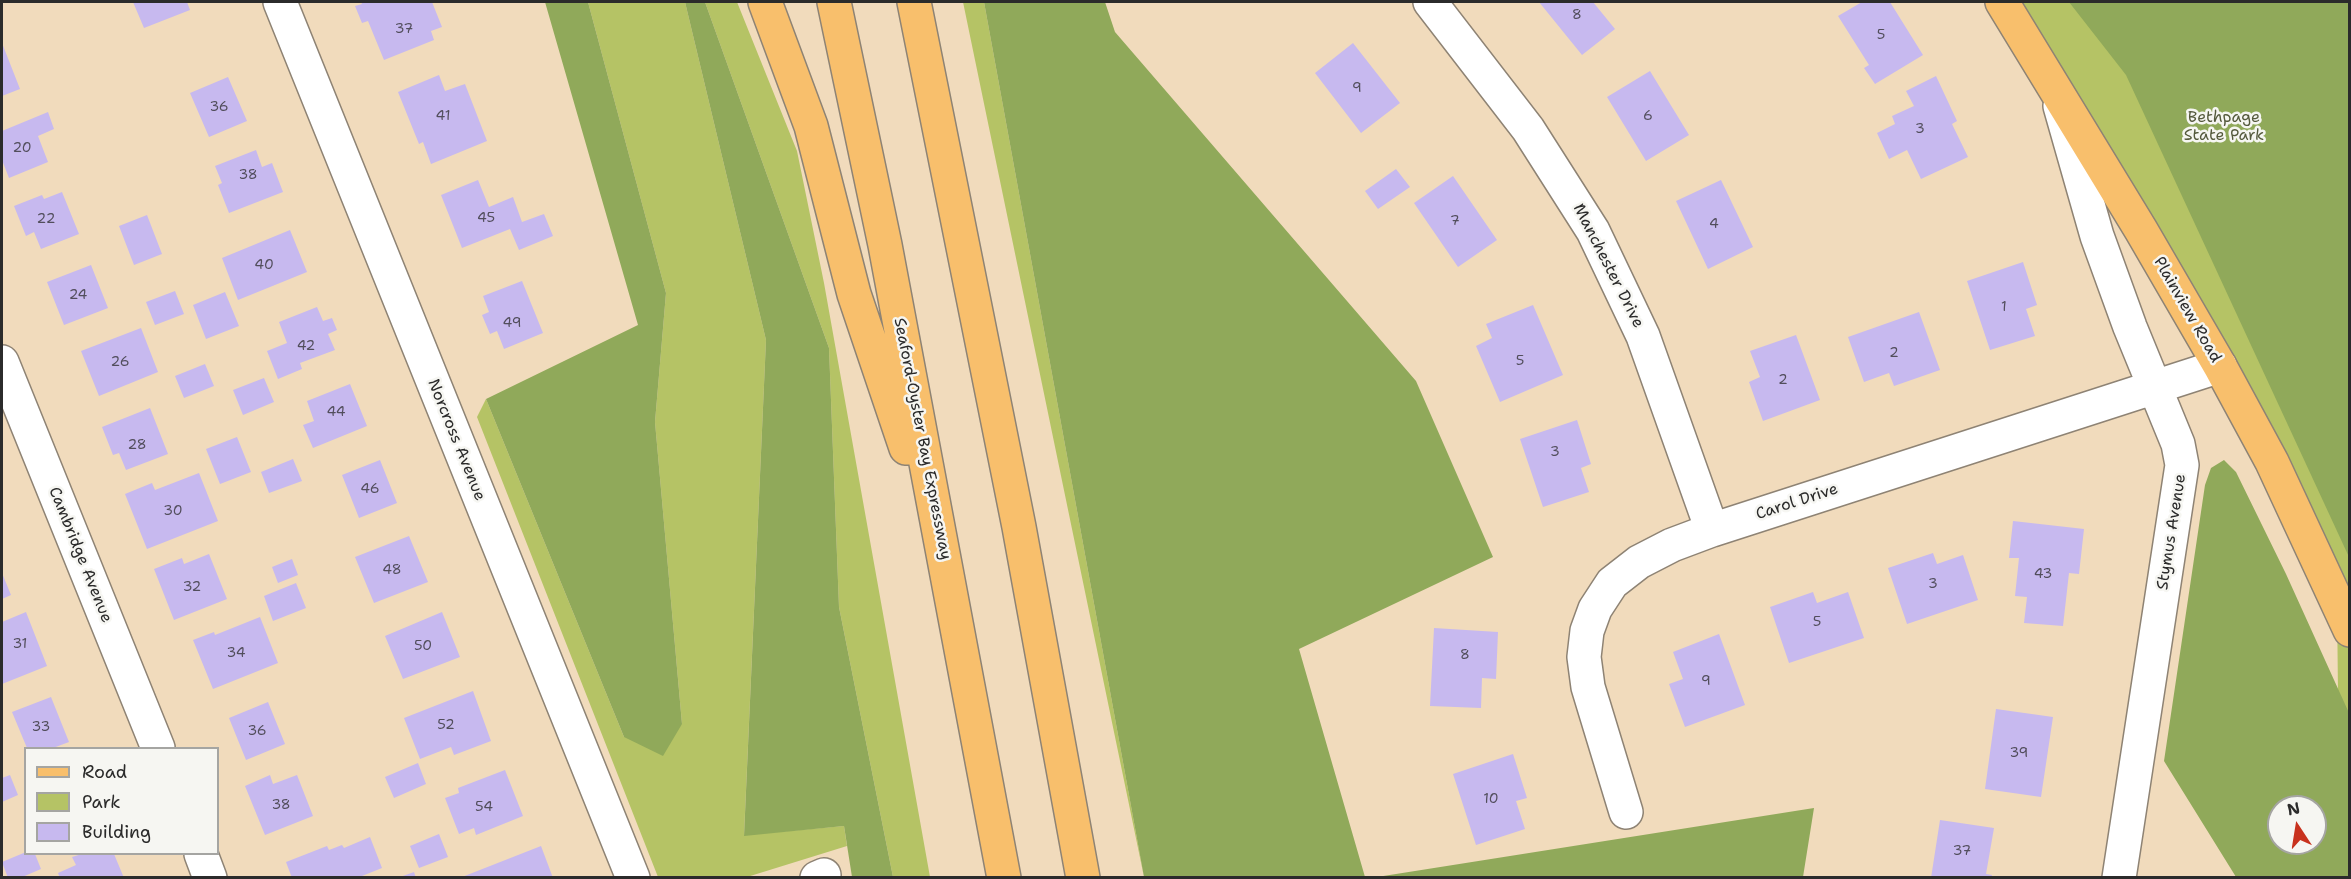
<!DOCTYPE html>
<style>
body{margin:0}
#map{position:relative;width:2351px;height:879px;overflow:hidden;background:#f1dbbc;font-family:"Shantell Sans",sans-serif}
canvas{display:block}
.frame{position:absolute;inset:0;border:3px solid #2b2b2b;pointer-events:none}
.legend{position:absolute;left:24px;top:747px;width:195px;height:108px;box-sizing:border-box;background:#f6f6f2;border:2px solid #a5a5a2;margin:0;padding:8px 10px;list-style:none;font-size:18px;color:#2b2b2b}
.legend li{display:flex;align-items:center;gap:12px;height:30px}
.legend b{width:30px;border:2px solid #a5a5a2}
.north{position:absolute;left:2267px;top:795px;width:60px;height:60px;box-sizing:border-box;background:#f6f6f2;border:2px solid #a5a5a2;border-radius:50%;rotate:348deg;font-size:16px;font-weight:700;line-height:24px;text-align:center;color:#2b2b2b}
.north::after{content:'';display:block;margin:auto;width:21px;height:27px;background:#c8321e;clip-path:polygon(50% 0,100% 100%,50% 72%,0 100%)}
</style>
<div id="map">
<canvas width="2351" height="879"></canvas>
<div class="frame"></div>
<ul class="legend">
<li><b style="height:8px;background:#f8bf6c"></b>Road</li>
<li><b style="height:16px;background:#b5c365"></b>Park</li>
<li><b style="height:16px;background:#c7b9ef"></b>Building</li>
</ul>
<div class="north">N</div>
</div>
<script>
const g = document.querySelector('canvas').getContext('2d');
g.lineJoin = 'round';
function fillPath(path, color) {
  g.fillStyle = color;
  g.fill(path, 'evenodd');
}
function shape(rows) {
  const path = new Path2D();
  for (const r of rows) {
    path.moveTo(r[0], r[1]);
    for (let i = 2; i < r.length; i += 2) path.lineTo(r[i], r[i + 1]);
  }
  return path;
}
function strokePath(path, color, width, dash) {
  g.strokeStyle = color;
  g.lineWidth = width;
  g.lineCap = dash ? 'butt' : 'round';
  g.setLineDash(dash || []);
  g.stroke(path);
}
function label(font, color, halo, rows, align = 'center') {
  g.font = font + ' "Shantell Sans",sans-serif';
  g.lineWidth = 5;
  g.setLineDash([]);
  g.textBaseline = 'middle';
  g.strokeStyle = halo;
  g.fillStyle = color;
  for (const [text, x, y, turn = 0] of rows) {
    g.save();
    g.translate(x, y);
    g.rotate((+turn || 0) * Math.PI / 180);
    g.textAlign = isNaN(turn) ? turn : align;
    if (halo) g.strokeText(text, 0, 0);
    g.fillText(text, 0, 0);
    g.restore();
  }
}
const green = shape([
 [588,2,685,2,766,340,744,835,844,826,847,846,747,877,658,877,477,417,486,399,624,737,682,724,655,422,666,293],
 [705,2,737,2,797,151,824,283,930,877,893,877,839,607,829,348],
 [963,2,984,2,1144,877],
 [2005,2,2349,2,2349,877,2340,877,2337,602]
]);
const forest = shape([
 [545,2,588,2,666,293,655,422,682,724,663,756,624,737,486,399,638,325],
 [685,2,705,2,829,348,839,607,893,877,852,877,844,826,744,836,766,340],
 [984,2,1105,2,1115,32,1416,381,1493,557,1299,649,1365,877,1144,877],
 [2069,2,2349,2,2349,557,2126,75],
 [2224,460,2236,472,2286,574,2349,713,2349,877,2236,877,2164,761,2205,485,2211,468],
 [2279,807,2315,807,2315,843,2279,843],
 [1814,808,1803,877,1377,877]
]);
const building = shape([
 [133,2,187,2,190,10,144,28],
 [361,2,432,2,442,27,431,31,434,40,384,60,368,21,362,23,355,6,362,4],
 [1539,2,1593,2,1615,29,1582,55],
 [1862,2,1890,2,1923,55,1875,84,1864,68,1869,65,1838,16],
 [2,43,20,89,2,96],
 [1353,43,1400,103,1361,133,1315,73],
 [1650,71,1689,135,1646,161,1607,97],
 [439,75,445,91,465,84,487,141,431,164,423,142,419,144,398,92],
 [1936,76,1957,121,1952,124,1968,157,1921,179,1907,150,1889,159,1877,133,1895,124,1892,116,1914,106,1906,91],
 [228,77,247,121,209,137,190,93],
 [48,112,54,129,38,136,48,162,9,178,2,160,2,131],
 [256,150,262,167,272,163,283,192,229,213,218,185,222,183,215,166],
 [1396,169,1410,187,1378,209,1365,191],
 [1453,176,1497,240,1458,267,1414,203],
 [478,180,489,207,513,197,522,222,544,214,553,236,519,250,510,229,462,248,441,195],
 [1721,180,1753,247,1708,269,1676,201],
 [62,192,79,234,41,249,34,232,26,236,14,206,42,195,44,199],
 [147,215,162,254,134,265,119,226],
 [290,230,307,272,238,300,222,258],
 [2023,262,2037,305,2026,309,2035,336,1990,350,1967,281],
 [91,265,108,308,64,325,47,282],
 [522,281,543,333,504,349,497,331,490,334,482,315,489,312,483,296],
 [175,291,184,314,155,325,146,302],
 [225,292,239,326,206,339,193,305],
 [1533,305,1563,375,1500,402,1476,346,1492,338,1486,324],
 [317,307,323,321,332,318,337,330,328,334,335,350,300,363,302,369,278,379,267,351,287,343,279,322],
 [1919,312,1940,370,1894,386,1889,373,1864,382,1848,337],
 [141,328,158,372,99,396,81,351],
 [1796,335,1820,400,1763,421,1749,382,1760,377,1750,351],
 [205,364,214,386,184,398,175,376],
 [264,378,274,402,243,415,233,390],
 [350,384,367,426,313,448,303,425,314,421,307,401],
 [150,408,168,454,126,470,119,453,113,455,102,427],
 [1577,420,1591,464,1581,468,1589,492,1543,507,1520,439],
 [237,437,251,472,220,484,206,449],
 [293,459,302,481,269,493,261,472],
 [380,460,397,503,359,518,342,475],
 [199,473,218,521,147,549,125,494,152,483,155,490],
 [2013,521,2084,529,2079,574,2069,573,2063,626,2024,623,2027,597,2015,596,2019,558,2009,558],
 [409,536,428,582,374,603,355,557],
 [1933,553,1937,564,1963,555,1978,600,1907,624,1888,568],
 [209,554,227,599,174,620,154,569,182,558,184,564],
 [292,559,298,575,278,583,272,567],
 [2,573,11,595,2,599],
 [296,583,306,608,273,621,264,596],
 [1813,592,1817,603,1848,592,1864,638,1789,663,1770,607],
 [26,612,47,666,2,684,2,622],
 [442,612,460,657,403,679,385,636],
 [260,617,278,663,213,689,193,640,214,632,215,635],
 [1434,628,1498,632,1496,679,1482,678,1481,708,1430,706],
 [1719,634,1745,705,1685,727,1669,684,1683,679,1673,652],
 [473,691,491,741,454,755,451,747,420,759,404,718],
 [51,697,69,742,53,748,27,748,12,712],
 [268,702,285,744,246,760,229,718],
 [1996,709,2053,717,2041,797,1985,789],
 [1513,754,1527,798,1516,801,1525,829,1476,845,1453,774],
 [418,763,426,784,394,798,385,777],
 [505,770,523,816,476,835,474,828,459,834,445,798,459,793,458,788],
 [10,775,18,795,2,802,2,778],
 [270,775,273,784,297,775,313,816,265,835,245,786],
 [1940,820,1994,828,1986,874,1992,875,1991,878,1931,878],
 [439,834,448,857,419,868,410,846],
 [370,837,382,868,357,878,292,878,286,862,327,846,329,850,342,845,344,848],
 [541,846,553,878,462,878,462,877],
 [26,852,35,854,41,869,20,878,8,878,2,862],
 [82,854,114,854,124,878,60,878,58,873,76,865,72,857],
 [414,872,416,878,400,878,400,877]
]);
const minor = shape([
 [280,2,633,878],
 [1430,2,1528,129,1593,231,1643,336,1712,530],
 [2060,106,2097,236,2130,327,2178,444,2182,465,2119,878],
 [2,362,158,748],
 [1626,812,1588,687,1584,657,1587,631,1595,609,1612,583,1639,562,1672,545,1712,530,2220,366],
 [201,854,210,878],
 [817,878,824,875]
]);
const primary = shape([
 [2002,2,2141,230,2220,366,2272,462,2350,630]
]);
const motorway = shape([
 [765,2,811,126,854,294,906,448],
 [834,2,885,245,1004,878],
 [914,2,1019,527,1083,878]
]);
const numberNames = [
 ["8",1577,15],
 ["37",404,29],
 ["5",1881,35],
 ["9",1357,88],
 ["36",219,107],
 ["41",443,116],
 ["6",1648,116],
 ["3",1920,129],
 ["20",22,148],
 ["38",248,175],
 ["45",486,218],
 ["22",46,219],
 ["7",1455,221],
 ["4",1714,224],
 ["40",264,265],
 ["24",78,295],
 ["1",2004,307],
 ["49",512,323],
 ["42",306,346],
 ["2",1894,353],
 ["5",1520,361],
 ["26",120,362],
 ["2",1783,380],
 ["44",336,412],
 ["28",137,445],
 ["3",1555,452],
 ["46",370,489],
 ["30",173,511],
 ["48",392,570],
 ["43",2043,574],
 ["3",1933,584],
 ["32",192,587],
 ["5",1817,622],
 ["31",20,644],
 ["50",423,646],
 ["34",236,653],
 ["8",1465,655],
 ["9",1706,681],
 ["52",446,725],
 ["33",41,727],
 ["36",257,731],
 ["39",2019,753],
 ["10",1491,799],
 ["38",281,805],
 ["54",484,807],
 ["37",1962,851]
];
const parkNames = [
 ["Bethpage",2224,118],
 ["State Park",2224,136]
];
const streetNames = [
 ["Manchester Drive",1608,266,63],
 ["Plainview Road",2187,310,60],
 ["Seaford-Oyster Bay Expressway",922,439,79],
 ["Norcross Avenue",456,440,68],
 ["Carol Drive",1797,502,-18],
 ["Stymus Avenue",2172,532,-81],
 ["Cambridge Avenue",80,555,68]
];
fillPath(green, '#b5c365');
fillPath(forest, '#90a95a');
fillPath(building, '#c7b9ef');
strokePath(minor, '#8e8374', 36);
strokePath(primary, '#8e8374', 36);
strokePath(motorway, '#8e8374', 36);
strokePath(minor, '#fff', 33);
strokePath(primary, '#f8bf6c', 33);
strokePath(motorway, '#f8bf6c', 33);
label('14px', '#524e5c', null, numberNames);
label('16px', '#54593c', '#f6f6f2', parkNames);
label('16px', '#2b2b2b', '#f6f6f2', streetNames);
</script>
